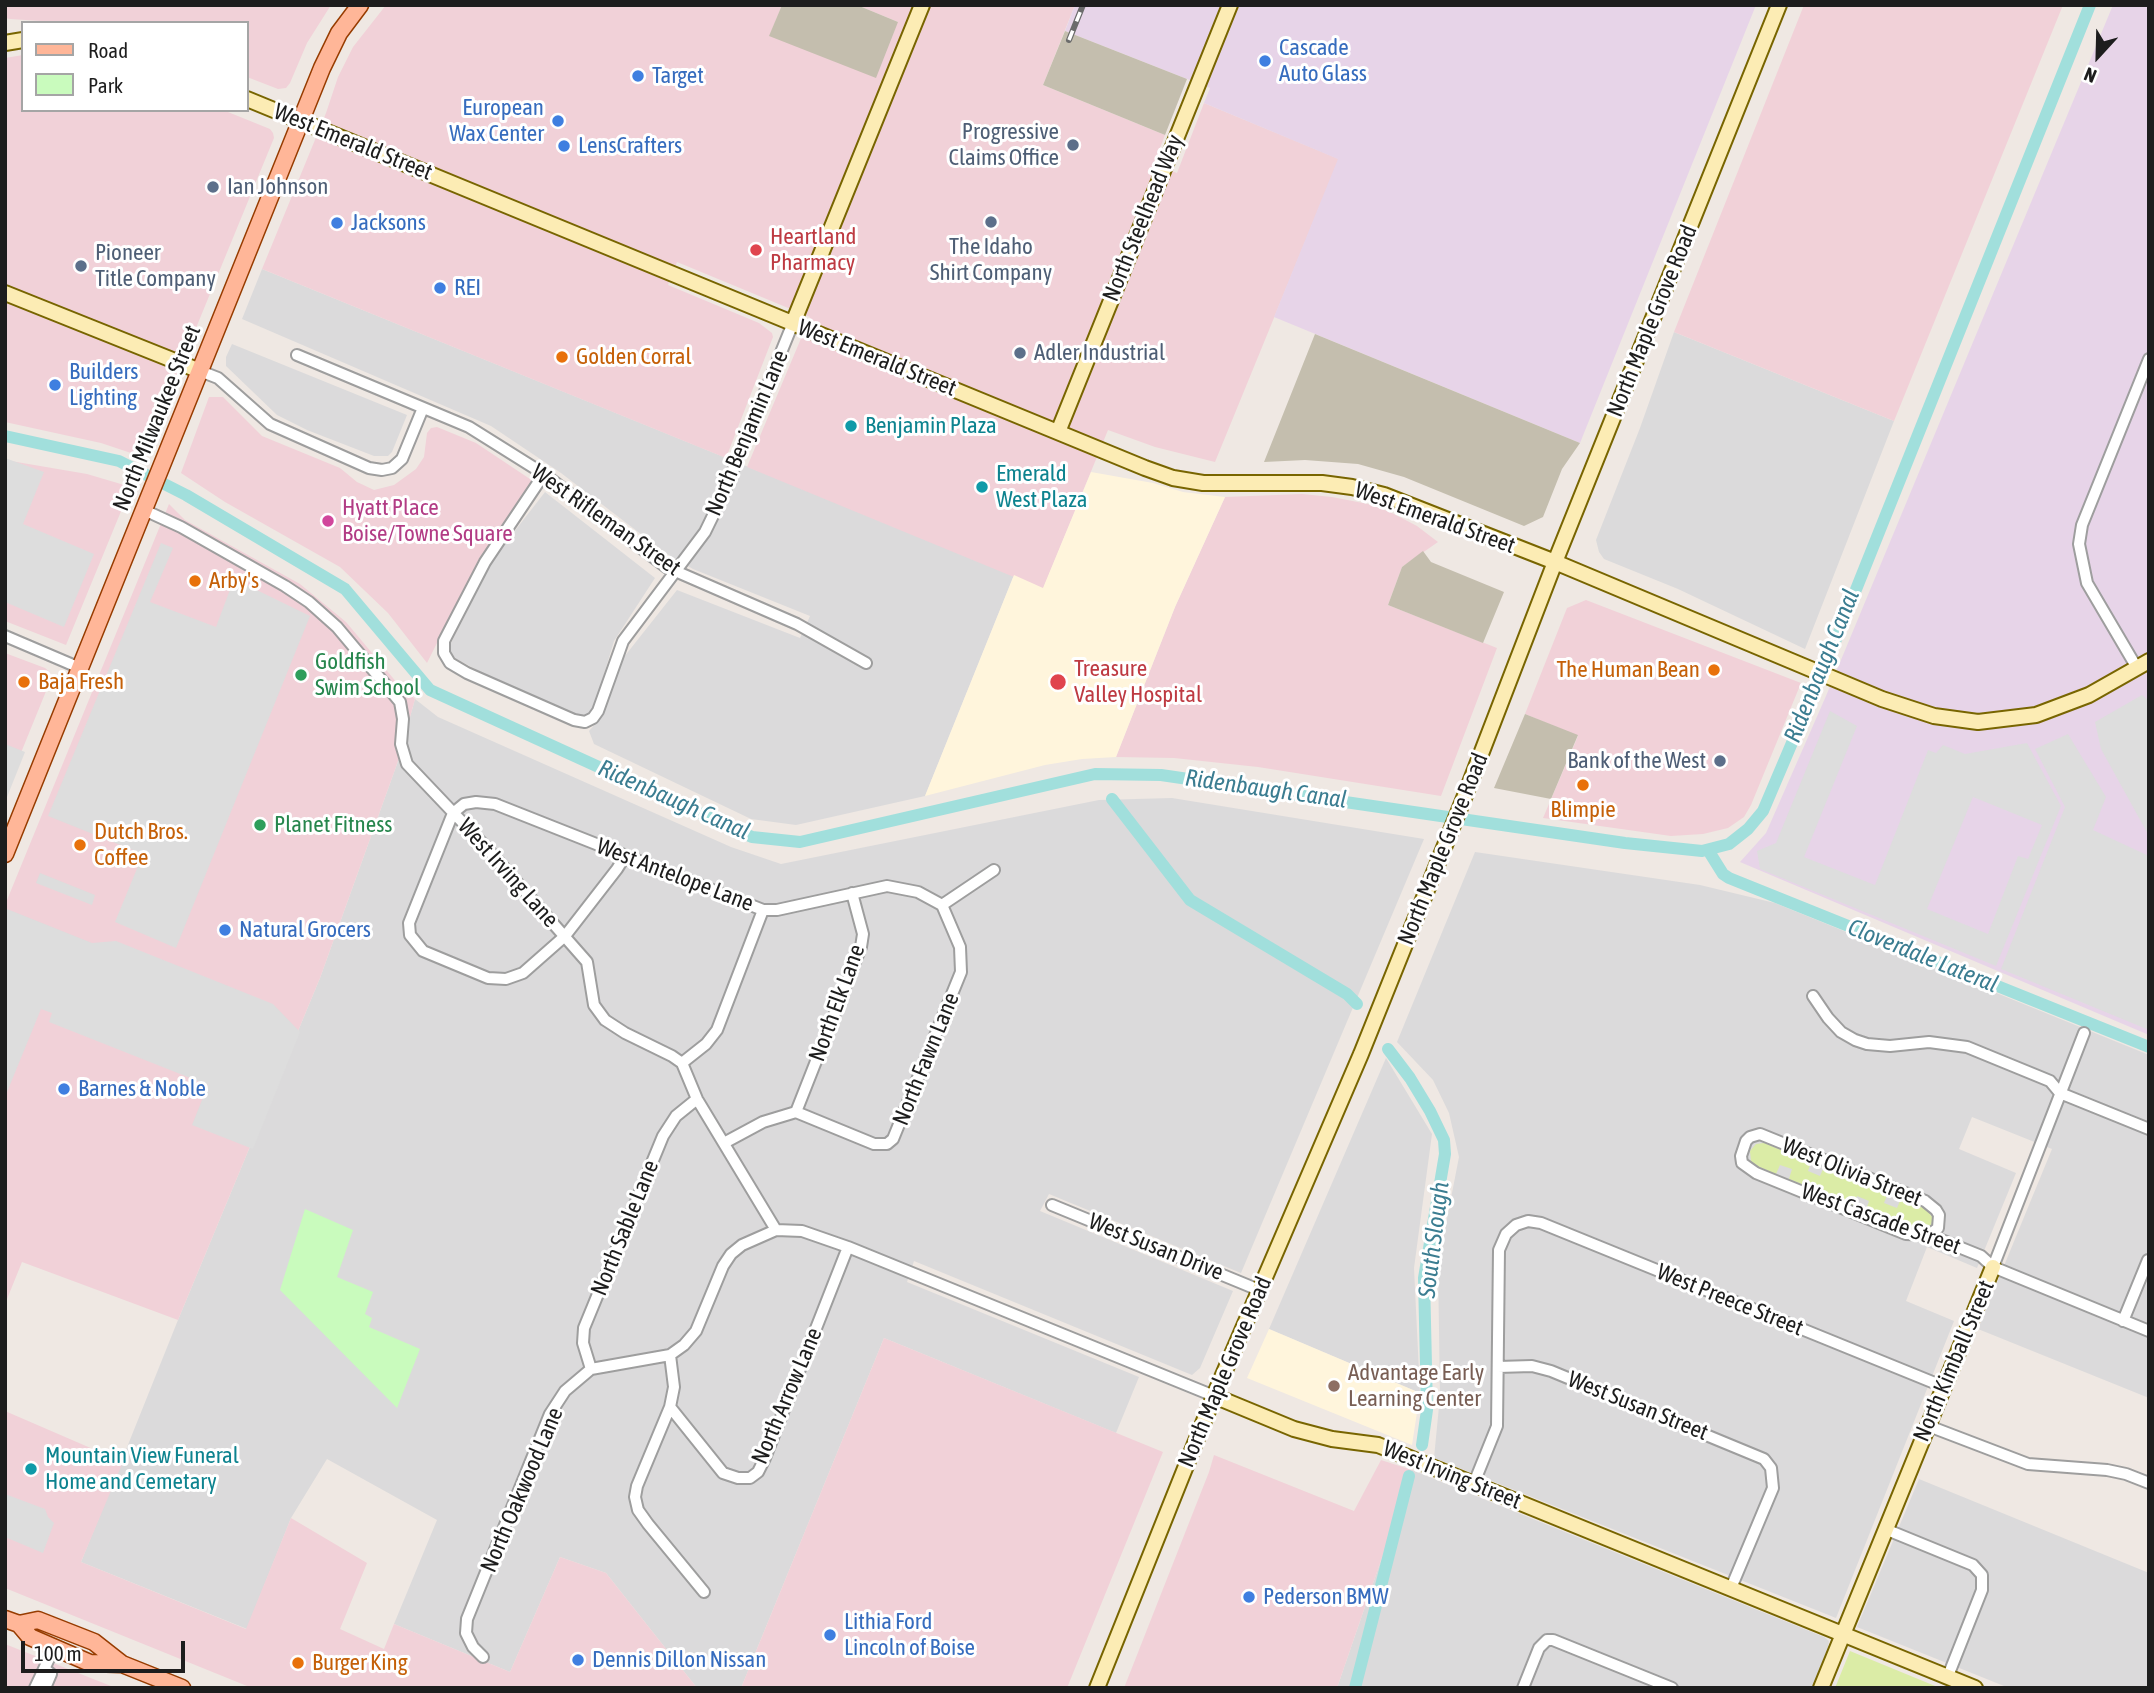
<!DOCTYPE html>
<style>
body{margin:0}
#map{position:relative;width:2154px;height:1693px;overflow:hidden;background:#efe8e3;font-family:"Asap Condensed",sans-serif}
canvas{display:block}
.frame{position:absolute;inset:0;border:7px solid #1d1d1d;pointer-events:none}
.legend{position:absolute;left:21px;top:21px;width:228px;height:91px;box-sizing:border-box;background:#fff;border:2px solid #a5a5a5;margin:0;padding:9px 12px;list-style:none;font-size:21px;color:#1d1d1d}
.legend li{display:flex;align-items:center;gap:14px;height:35px}
.legend b{width:35px;border:2px solid #a5a5a5}
.north{position:absolute;left:2063px;top:21px;width:70px;height:70px;-webkit-text-stroke:5px #fff;paint-order:stroke;rotate:202deg;font-size:19px;font-weight:700;line-height:28px;text-align:center;color:#1d1d1d}
.north::after{content:'';display:block;margin:auto;width:24px;height:32px;background:#1d1d1d;clip-path:polygon(50% 0,100% 100%,50% 72%,0 100%)}
.scale{position:absolute;left:21px;top:1641px;width:164px;height:32px;box-sizing:border-box;border:4px solid #1d1d1d;border-top:0;padding-left:9px;font-size:21px;line-height:24px;white-space:nowrap;color:#1d1d1d;-webkit-text-stroke:5px #fff;paint-order:stroke}
</style>
<div id="map">
<canvas width="2154" height="1693"></canvas>
<div class="frame"></div>
<ul class="legend">
<li><b style="height:9px;background:#ffb698"></b>Road</li>
<li><b style="height:19px;background:#c9fbbd"></b>Park</li>
</ul>
<div class="north">N</div>
<div class="scale">100 m</div>
</div>
<script>
const g = document.querySelector('canvas').getContext('2d');
g.lineJoin = 'round';
function fillPath(path, color) {
  g.fillStyle = color;
  g.fill(path, 'evenodd');
}
function shape(rows) {
  const path = new Path2D();
  for (const r of rows) {
    path.moveTo(r[0], r[1]);
    for (let i = 2; i < r.length; i += 2) path.lineTo(r[i], r[i + 1]);
  }
  return path;
}
function strokePath(path, color, width, dash) {
  g.strokeStyle = color;
  g.lineWidth = width;
  g.lineCap = dash ? 'butt' : 'round';
  g.setLineDash(dash || []);
  g.stroke(path);
}
function label(font, color, halo, rows, align = 'center') {
  g.font = font + ' "Asap Condensed",sans-serif';
  g.lineWidth = 6;
  g.setLineDash([]);
  g.textBaseline = 'middle';
  g.strokeStyle = halo;
  g.fillStyle = color;
  for (const [text, x, y, turn = 0] of rows) {
    g.save();
    g.translate(x, y);
    g.rotate((+turn || 0) * Math.PI / 180);
    g.textAlign = isNaN(turn) ? turn : align;
    if (halo) g.strokeText(text, 0, 0);
    g.fillText(text, 0, 0);
    g.restore();
  }
}
const residential = shape([
 [262,269,1014,575,925,796,796,825,751,819,594,744,589,731,603,715,624,657,677,590,800,638,810,616,693,569,667,554,561,473,491,426,242,319],
 [1674,332,1894,421,1805,649,1678,589,1604,559,1599,552,1596,540,1640,428],
 [232,344,407,415,392,452,388,456,374,456,307,430,277,415,226,366,226,357],
 [545,492,655,578,614,641,593,711,586,716,581,716,488,676,455,658,450,651,450,645,493,559],
 [415,699,438,717,731,847,781,864,1099,800,1172,798,1424,839,1241,1273,1049,1194,1040,1211,1233,1291,1200,1368,1192,1375,914,1261,907,1282,1139,1377,1116,1433,884,1338,741,1688,697,1688,606,1573,560,1557,510,1672,394,1624,437,1520,327,1459,291,1518,247,1629,81,1562,178,1320,320,978,397,764],
 [1475,852,1700,885,1775,903,2149,1055,2149,1398,1978,1329,2052,1149,1972,1117,1959,1149,2016,1173,1977,1268,1927,1247,1906,1301,1954,1321,1836,1618,1434,1458,1440,1396,1438,1265,1459,1157,1449,1113,1433,1080,1397,1042],
 [1386,1058,1432,1134,1414,1268,1420,1393,1269,1329],
 [1412,1470,1824,1637,1829,1641,1828,1647,1812,1688,1337,1688],
 [1919,1479,2149,1573,2149,1688,2009,1688,1857,1627]
]);
const commercial = shape([
 [5,5,331,5,307,43,290,83,286,88,278,89,247,77,247,23,73,23,10,19,5,18],
 [386,5,782,5,770,35,898,22,857,5,1075,5,1043,85,1165,135,1154,164,1177,173,1204,103,1339,159,1215,462,1155,447,1108,430,1043,589,747,467,810,317,677,262,668,285,759,323,772,333,773,337,726,458,262,269,326,113,338,77,353,47],
 [1804,5,2063,5,1894,421,1674,332],
 [23,55,23,110,223,110,270,129,273,133,274,138,143,457,101,443,5,422,5,58],
 [209,397,223,397,262,436,340,468,357,482,374,490,394,485,416,469,424,457,427,433,431,428,437,427,476,443,536,483,480,557,427,663,388,613,340,567,225,502,181,473],
 [5,460,87,474,131,487,66,645,5,621],
 [1302,494,1332,497,1368,504,1390,512,1417,526,1438,542,1402,567,1388,605,1497,648,1441,796,1258,767,1174,758,1116,757,1175,607,1225,497],
 [169,504,185,520,300,584,346,622,398,684,415,699,397,764,320,978,178,1320,22,1262,5,1304,5,905],
 [1586,600,1801,683,1751,805,1744,817,1728,828,1703,834,1671,836,1543,818,1578,736,1525,714,1567,608],
 [5,653,45,668,50,672,51,679,5,792],
 [884,1338,1163,1452,1067,1688,741,1688],
 [5,1411,123,1462,81,1562,246,1629,291,1518,367,1563,340,1629,384,1649,394,1624,510,1672,560,1557,606,1573,697,1688,252,1688,5,1588],
 [1214,1455,1354,1511,1381,1460,1412,1470,1337,1688,1124,1688,1209,1472],
 [5,1644,116,1688,5,1688]
]);
const industrial = shape([
 [1075,5,1756,5,1580,443,1274,317,1338,159,1204,103,1210,88,1065,31],
 [2113,5,2149,5,2149,1035,1740,862,1766,833,1826,696]
]);
const education = shape([
 [1091,472,1153,483,1183,492,1225,497,1175,607,1116,757,1082,759,1045,765,925,796,1014,575,1043,588],
 [1269,1329,1420,1393,1412,1445,1247,1378]
]);
const construction = shape([
 [782,5,857,5,898,22,876,78,769,36],
 [1065,31,1187,79,1165,135,1043,85],
 [1315,334,1580,443,1562,469,1543,517,1524,526,1404,477,1358,464,1305,460,1264,462],
 [1423,551,1431,562,1504,592,1483,643,1388,605,1402,567],
 [1525,714,1578,735,1551,799,1494,788]
]);
const grass = shape([
 [1764,1143,1811,1162,1808,1171,1820,1176,1824,1167,1888,1193,1884,1203,1897,1208,1901,1198,1926,1209,1933,1218,1931,1225,1914,1228,1905,1226,1866,1210,1869,1201,1857,1196,1853,1205,1789,1179,1792,1169,1780,1165,1776,1174,1755,1165,1751,1161,1750,1151,1756,1144],
 [1850,1651,1940,1688,1835,1688]
]);
const park = shape([
 [305,1209,353,1230,337,1277,373,1292,365,1314,372,1318,369,1327,420,1349,397,1408,280,1290]
]);
const parking = shape([
 [5,458,44,472,23,524,94,554,64,627,5,602],
 [161,543,173,548,150,602,216,627,234,579,310,616,176,948,115,922,143,854,48,816],
 [2142,695,2149,701,2149,836,2101,749,2095,722],
 [1830,711,1857,726,1804,857,1875,885,1928,750,1936,753,1943,745,1965,754,2027,743,2061,806,1996,966,1760,869,1757,851,1776,843],
 [1973,797,2042,825,2028,859,2018,856,1988,934,1927,909],
 [2068,734,2106,797,2093,830,2149,856,2149,1030,2001,969,2065,807,2035,749],
 [5,744,25,752,5,802],
 [40,873,95,895,92,905,36,883],
 [7,909,92,943,116,941,273,1004,300,1032,253,1149,192,1125,208,1085,49,1022,52,1013,41,1009,5,1097,5,914],
 [5,1494,45,1509,48,1517,54,1523,43,1553,5,1537]
]);
const canal = shape([
 [5,436,119,461,186,495,345,589,430,690,752,837,800,842,1095,774,1161,775,1625,843,1702,851,1729,844,1748,829,1763,811,1837,637,2090,5],
 [1112,799,1190,900,1347,994,1357,1004],
 [1708,850,1723,874,1729,878,2149,1047],
 [1388,1049,1410,1078,1430,1111,1444,1140,1445,1154,1424,1278,1427,1410,1422,1445],
 [1355,1688,1409,1476]
]);
const street = shape([
 [297,355,469,427,544,474,666,567,797,624,866,663],
 [200,371,218,378,270,424,369,468,382,470,392,468,402,459,423,408],
 [544,474,485,562,444,641,444,653,450,663,467,673,574,720,585,722,593,718,598,711,623,641,705,532,723,495,793,323],
 [144,510,181,527,285,586,309,602,337,627,400,702,403,719,401,744,407,764,484,845,587,962,594,1005,605,1020,625,1033,672,1056,682,1063,697,1099,776,1230,802,1231,848,1247,1214,1396],
 [5,636,80,668],
 [2137,668,2087,583,2079,544,2082,525,2149,359],
 [625,856,617,869,565,936,523,973,506,979,488,978,423,951,410,935,409,923,453,813,464,804,476,802,495,804,763,910,777,910,887,886,918,892,942,905],
 [942,905,994,870],
 [1813,996,1828,1018,1841,1032,1855,1040,1867,1044,1890,1046,1929,1042,1967,1047,2050,1081,2060,1093,2149,1129],
 [682,1063,706,1044,717,1030,763,910],
 [796,1112,861,947,863,934,852,893],
 [724,1143,763,1122,796,1112,874,1144,887,1144,893,1139,961,972,960,947,942,905],
 [1052,1205,1259,1290],
 [1929,1235,1938,1228,1939,1215,1936,1210,1925,1201,1760,1134,1750,1137,1746,1141,1741,1156,1742,1163,1756,1173,1906,1234,1929,1235,1981,1256,1993,1267,2149,1331],
 [1993,1267,2084,1033],
 [2123,1321,2148,1260],
 [670,1355,674,1387,670,1407,637,1486,635,1497,638,1510,648,1524,704,1592],
 [1498,1367,1532,1366,1551,1371,1764,1459,1771,1468,1773,1488,1731,1588],
 [591,1369,583,1343,584,1328,663,1136,676,1116,697,1099],
 [670,1407,723,1473,738,1478,750,1478,758,1472,765,1458,848,1247],
 [1926,1425,2028,1464,2107,1470,2126,1474,2149,1483],
 [1474,1483,1497,1426,1499,1250,1506,1234,1516,1225,1528,1221,1541,1223,1942,1386],
 [1885,1529,1973,1565,1982,1575,1982,1590,1948,1676],
 [483,1657,473,1647,466,1633,467,1619,550,1414,565,1391,591,1369,670,1355,684,1345,696,1331,723,1266,731,1254,742,1245,776,1230],
 [45,1669,51,1674,45,1688],
 [35,1688,54,1648],
 [1523,1688,1539,1648,1547,1640,1553,1640,1672,1688]
]);
const secondary = shape([
 [5,43,23,40],
 [247,99,1145,468,1173,478,1203,483,1322,483,1352,487,1384,495,1555,562,1882,699,1934,716,1978,722,2036,715,2089,695,2149,661],
 [5,293,200,371],
 [793,323,922,5],
 [1058,432,1230,5],
 [1214,1396,1294,1429,1332,1439,1378,1445,1975,1688],
 [1097,1688,1214,1396,1361,1054,1466,793,1555,562,1779,5],
 [1821,1688,1993,1267]
]);
const primary = shape([
 [5,854,322,68,339,33,360,5],
 [5,1619,19,1624,30,1637,90,1663,122,1664],
 [19,1624,38,1620,94,1642,122,1664,182,1688]
]);
const rail = shape([
 [1069,40,1083,5]
]);
const markers = [
 [1265,61,7,"#3f7fe0"],
 [638,76,7,"#3f7fe0"],
 [558,121,7,"#3f7fe0"],
 [1073,145,7,"#5c6f8a"],
 [564,146,7,"#3f7fe0"],
 [213,187,7,"#5c6f8a"],
 [991,222,7,"#5c6f8a"],
 [337,223,7,"#3f7fe0"],
 [756,250,7,"#e0444e"],
 [81,266,7,"#5c6f8a"],
 [440,288,7,"#3f7fe0"],
 [1020,353,7,"#5c6f8a"],
 [562,357,7,"#e8710a"],
 [55,385,7,"#3f7fe0"],
 [851,426,7,"#0f9aa8"],
 [982,487,7,"#0f9aa8"],
 [328,521,7,"#d1479c"],
 [195,581,7,"#e8710a"],
 [1714,670,7,"#e8710a"],
 [301,675,7,"#2e9e5b"],
 [24,682,7,"#e8710a"],
 [1058,682,9,"#e0444e"],
 [1720,761,7,"#5c6f8a"],
 [1583,785,7,"#e8710a"],
 [260,825,7,"#2e9e5b"],
 [80,845,7,"#e8710a"],
 [225,930,7,"#3f7fe0"],
 [64,1089,7,"#3f7fe0"],
 [1334,1386,7,"#8d6e63"],
 [31,1469,7,"#0f9aa8"],
 [1249,1597,7,"#3f7fe0"],
 [830,1635,7,"#3f7fe0"],
 [578,1660,7,"#3f7fe0"],
 [298,1663,7,"#e8710a"]
];
const shopNames = [
 ["Cascade",1279,48],
 ["Auto Glass",1279,74],
 ["Target",652,76],
 ["European",544,108,"right"],
 ["Wax Center",544,134,"right"],
 ["LensCrafters",578,146],
 ["Jacksons",351,223],
 ["REI",454,288],
 ["Builders",69,372],
 ["Lighting",69,398],
 ["Natural Grocers",239,930],
 ["Barnes & Noble",78,1089],
 ["Pederson BMW",1263,1597],
 ["Lithia Ford",844,1622],
 ["Lincoln of Boise",844,1648],
 ["Dennis Dillon Nissan",592,1660]
];
const serviceNames = [
 ["Progressive",1059,132,"right"],
 ["Claims Office",1059,158,"right"],
 ["Ian Johnson",227,187],
 ["The Idaho",991,247,"center"],
 ["Shirt Company",991,273,"center"],
 ["Pioneer",95,253],
 ["Title Company",95,279],
 ["Adler Industrial",1034,353],
 ["Bank of the West",1706,761,"right"]
];
const streetNames = [
 ["West Emerald Street",353,142,22],
 ["North Steelhead Way",1143,218,-68],
 ["North Maple Grove Road",1652,321,-68],
 ["West Emerald Street",877,358,22],
 ["North Milwaukee Street",157,418,-68],
 ["North Benjamin Lane",747,433,-67],
 ["West Emerald Street",1435,518,20],
 ["West Rifleman Street",606,520,35],
 ["North Maple Grove Road",1443,849,-68],
 ["West Irving Lane",508,873,48],
 ["West Antelope Lane",675,875,21],
 ["North Elk Lane",837,1003,-70],
 ["North Fawn Lane",926,1059,-68],
 ["West Olivia Street",1852,1172,22],
 ["West Cascade Street",1881,1219,20],
 ["North Sable Lane",625,1228,-68],
 ["West Susan Drive",1156,1247,22],
 ["West Preece Street",1730,1300,22],
 ["North Kimball Street",1954,1361,-67],
 ["North Maple Grove Road",1225,1372,-67],
 ["North Arrow Lane",787,1396,-67],
 ["West Susan Street",1638,1406,22],
 ["West Irving Street",1452,1475,22],
 ["North Oakwood Lane",522,1490,-67]
];
const healthNames = [
 ["Heartland",770,237],
 ["Pharmacy",770,263],
 ["Treasure",1074,669],
 ["Valley Hospital",1074,695]
];
const foodNames = [
 ["Golden Corral",576,357],
 ["Arby's",209,581],
 ["The Human Bean",1700,670,"right"],
 ["Baja Fresh",38,682],
 ["Blimpie",1583,810,"center"],
 ["Dutch Bros.",94,832],
 ["Coffee",94,858],
 ["Burger King",312,1663]
];
const cultureNames = [
 ["Benjamin Plaza",865,426],
 ["Emerald",996,474],
 ["West Plaza",996,500],
 ["Mountain View Funeral",45,1456],
 ["Home and Cemetary",45,1482]
];
const hotelNames = [
 ["Hyatt Place",342,508],
 ["Boise/Towne Square",342,534]
];
const leisureNames = [
 ["Goldfish",315,662],
 ["Swim School",315,688],
 ["Planet Fitness",274,825]
];
const educationNames = [
 ["Advantage Early",1348,1373],
 ["Learning Center",1348,1399]
];
const waterNames = [
 ["Ridenbaugh Canal",1822,666,-68],
 ["Ridenbaugh Canal",1266,789,8],
 ["Ridenbaugh Canal",674,800,24],
 ["Cloverdale Lateral",1923,956,22],
 ["South Slough",1434,1240,-83]
];
fillPath(residential, '#dbdadb');
fillPath(commercial, '#f1d1d8');
fillPath(industrial, '#e7d4e8');
fillPath(education, '#fff5dc');
fillPath(construction, '#c4beae');
fillPath(grass, '#dbeca6');
fillPath(park, '#c9fbbd');
fillPath(parking, '#ddd');
strokePath(canal, '#a1dfdc', 12);
strokePath(street, '#9e9e9e', 14);
strokePath(secondary, '#786500', 18);
strokePath(primary, '#973c00', 19);
strokePath(street, '#fff', 10);
strokePath(secondary, '#fcecb4', 14);
strokePath(primary, '#ffb698', 16);
strokePath(rail, '#6b6b6b', 6);
strokePath(rail, '#fff', 3.5, [10]);
for (const [x, y, r, color] of markers) {
  const dot = new Path2D();
  dot.arc(x, y, r, 0, 2 * Math.PI);
  g.fillStyle = color;
  g.fill(dot);
  strokePath(dot, '#fff', 2.5);
}
label('23px', '#366cbe', '#fff', shopNames, 'left');
label('23px', '#4e5e75', '#fff', serviceNames, 'left');
label('23px', '#1d1d1d', '#fff', streetNames);
label('23px', '#be3a42', '#fff', healthNames, 'left');
label('23px', '#c56008', '#fff', foodNames, 'left');
label('23px', '#0d838f', '#fff', cultureNames, 'left');
label('23px', '#b23c85', '#fff', hotelNames, 'left');
label('23px', '#27864d', '#fff', leisureNames, 'left');
label('23px', '#785e54', '#fff', educationNames, 'left');
label('italic 24px', '#3b7d91', '#fff', waterNames);
</script>
